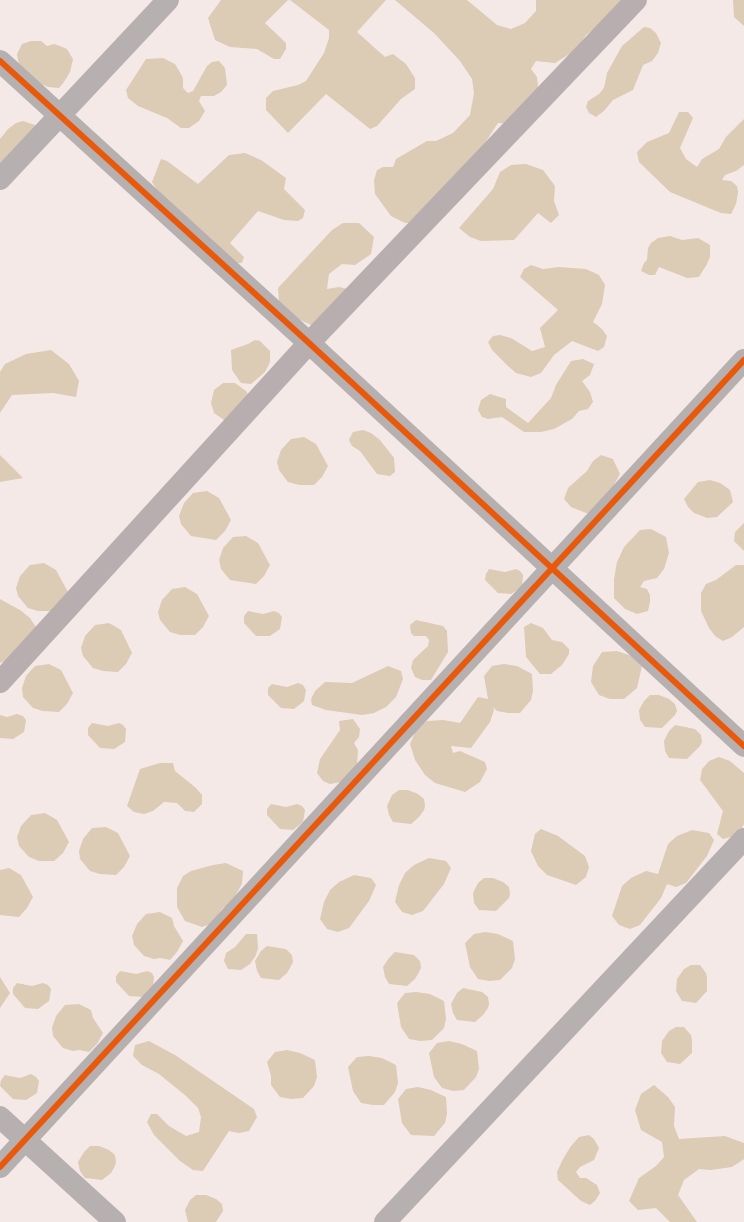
<!DOCTYPE html>
<style>
body{margin:0}
canvas{display:block;background:#f5e9e7}
</style>
<canvas width="744" height="1222"></canvas>
<script>
const g = document.querySelector('canvas').getContext('2d');
g.lineJoin = 'round';
function fillPath(path, color) {
  g.fillStyle = color;
  g.fill(path, 'evenodd');
}
function shape(rows) {
  const path = new Path2D();
  for (const r of rows) {
    path.moveTo(r[0], r[1]);
    for (let i = 2; i < r.length; i += 2) path.lineTo(r[i], r[i + 1]);
  }
  return path;
}
function strokePath(path, color, width, dash) {
  g.strokeStyle = color;
  g.lineWidth = width;
  g.lineCap = dash ? 'butt' : 'round';
  g.setLineDash(dash || []);
  g.stroke(path);
}
const forest = shape([
 [221,0,288,0,265,23,286,43,286,49,280,59,274,59,257,49,230,47,215,40,208,18],
 [290,0,386,0,357,32,385,57,393,54,406,64,415,78,415,89,401,99,377,126,370,129,326,94,288,133,266,110,266,98,273,91,298,85,306,81,324,53,329,38,329,30],
 [395,0,467,0,497,25,511,29,525,23,536,11,536,0,621,0,603,22,586,35,576,50,555,63,536,61,531,69,537,77,539,95,512,124,498,123,475,158,415,223,405,223,391,216,375,194,374,180,377,170,383,167,393,167,396,159,427,141,436,141,453,133,470,115,474,93,472,79,460,61,434,33],
 [733,0,744,0,744,26,734,17],
 [644,27,650,28,656,33,661,43,658,53,652,61,643,65,633,90,613,100,604,111,596,117,589,113,586,107,588,101,599,94,604,88,607,73,622,46],
 [31,41,41,41,47,46,54,44,60,46,67,49,73,59,70,72,64,82,59,88,48,87,36,82,19,65,17,54,22,44],
 [163,58,175,64,178,69,183,78,183,88,188,93,193,91,207,66,212,62,219,61,225,68,227,85,221,92,214,96,201,96,199,101,205,111,199,121,189,128,181,128,167,118,138,106,128,98,126,90,146,59],
 [679,112,688,112,693,118,680,148,686,159,697,167,702,159,719,149,726,137,744,119,744,165,736,171,725,175,722,180,731,181,737,186,738,192,736,204,731,214,721,213,670,192,639,162,637,152,647,142,669,133],
 [23,121,35,125,37,129,0,176,0,139,8,129,16,123],
 [245,153,261,160,286,178,284,189,305,210,303,218,298,221,284,220,258,211,230,243,244,257,242,263,232,263,158,192,152,182,161,159,167,161,198,184,229,155],
 [526,164,543,170,555,186,554,201,559,215,551,223,538,213,514,240,481,241,470,237,459,228,493,189,500,172,511,165],
 [343,223,359,223,374,237,371,254,355,265,342,264,329,274,327,289,339,287,348,289,324,325,311,325,294,317,279,301,278,288,332,230],
 [670,236,682,240,698,238,710,245,710,257,707,264,699,277,687,278,659,267,655,275,649,275,641,271,644,263,647,260,648,248,651,243,658,238],
 [531,265,543,269,559,267,586,269,599,275,605,285,602,304,593,322,602,329,607,336,604,347,598,351,572,341,554,355,541,373,531,377,516,373,508,366,492,350,488,342,493,336,500,335,511,338,532,351,545,347,540,328,558,310,520,277,524,269],
 [255,340,260,341,270,351,270,362,265,372,251,384,241,383,232,370,231,350,248,344],
 [51,350,69,364,79,381,76,397,53,393,12,395,0,413,0,372,5,364,26,354],
 [583,359,594,364,590,375,582,381,590,392,593,402,588,409,579,411,572,419,554,429,541,432,524,432,502,417,488,419,482,417,478,410,481,400,490,394,506,399,506,407,528,423,551,398,556,385,571,361],
 [223,383,235,383,246,391,252,401,227,422,214,413,211,403,214,390],
 [363,430,371,433,380,440,394,458,395,472,390,476,377,474,360,451,352,446,349,440,353,432],
 [304,437,316,444,328,466,322,477,314,485,299,485,288,482,279,470,277,462,281,450,291,439],
 [0,455,23,478,0,482],
 [601,455,613,459,620,474,610,492,594,513,586,513,571,507,564,499,568,488,587,471,593,461],
 [710,480,720,483,730,490,733,502,717,517,707,518,694,513,688,507,684,499,698,482],
 [207,491,219,498,231,520,225,531,216,540,191,536,181,524,179,516,184,503,193,493],
 [744,523,744,551,734,541,735,532],
 [651,529,666,537,669,553,664,569,657,578,644,581,640,587,647,589,650,595,650,602,648,611,637,614,625,609,614,598,614,579,617,562,624,547,640,530],
 [246,536,258,543,270,565,264,576,256,584,230,580,221,569,219,560,223,548,233,537],
 [44,563,56,570,68,592,54,611,38,611,28,608,18,596,16,588,20,576,30,565],
 [736,565,744,565,744,627,732,637,723,641,715,636,709,628,701,611,701,593,706,584,716,580],
 [489,569,505,572,516,569,520,571,523,575,522,587,511,594,498,593,485,580,486,574],
 [185,587,197,594,209,616,203,627,195,635,180,635,170,632,160,620,158,612,162,600,172,589],
 [0,599,20,610,30,618,36,627,12,659,0,663],
 [248,611,263,614,274,611,279,613,282,617,280,629,270,636,256,636,244,623,244,616],
 [416,620,443,626,447,631,448,652,431,680,422,680,415,677,411,668,413,660,428,646,429,640,426,636,414,636,411,633,410,625],
 [109,623,121,630,132,653,126,664,118,672,103,671,93,668,83,656,81,648,85,636,95,625],
 [531,623,543,628,552,640,562,642,569,649,569,654,562,665,551,674,540,674,526,657,524,627],
 [617,651,635,657,642,666,637,688,624,699,610,699,599,695,591,682,593,666,602,652],
 [49,664,61,670,73,693,67,704,59,712,43,711,33,708,23,697,22,688,26,676,35,666],
 [504,664,517,666,532,674,533,691,531,700,520,713,508,713,497,711,493,707,494,710,490,722,471,748,451,746,453,753,460,751,485,762,487,769,480,782,465,792,435,783,425,775,415,760,410,744,416,730,427,721,443,720,460,723,478,697,488,699,484,676,492,666],
 [388,666,401,671,403,679,396,697,386,707,374,713,362,715,326,710,312,705,311,699,315,691,325,682,352,683],
 [298,683,303,685,306,690,304,701,294,709,281,708,268,695,268,688,272,684,287,687],
 [650,695,659,695,669,699,675,704,677,711,675,715,662,728,645,727,640,720,639,710,644,701],
 [17,714,23,716,26,720,24,732,13,739,0,738,0,715,7,717],
 [353,719,360,729,359,737,354,743,358,750,357,765,347,781,330,784,323,781,317,773,320,759,340,730,339,721],
 [92,723,108,726,119,723,123,725,126,729,125,742,114,749,100,748,88,735,88,728],
 [675,725,695,729,701,735,702,742,700,746,687,759,669,758,665,751,664,741,669,731],
 [719,757,730,761,744,773,744,824,738,835,723,839,717,834,723,811,700,780,702,769,709,761],
 [160,763,173,763,175,771,196,788,202,795,202,804,194,812,185,811,177,803,164,802,153,811,144,814,134,812,127,806,140,769],
 [399,790,408,790,418,794,424,799,425,806,424,810,419,817,411,824,393,822,389,815,387,806,392,795],
 [271,804,286,807,297,804,302,806,305,810,303,822,293,830,280,829,267,815,267,809],
 [45,813,57,820,69,842,63,853,54,861,39,861,29,857,19,846,17,837,21,826,31,815],
 [106,827,118,833,130,856,124,867,116,875,100,874,90,871,80,859,79,851,83,839,92,828],
 [541,829,558,836,585,856,589,867,586,877,576,885,547,875,538,866,531,851,535,834],
 [692,830,709,833,714,840,707,856,686,883,676,887,667,884,661,898,640,925,630,929,619,925,612,916,622,886,631,878,646,871,658,874,668,844,677,836],
 [429,858,446,861,451,868,444,884,423,911,412,915,402,912,395,902,399,885,405,873,414,865],
 [226,863,243,871,242,884,230,905,223,908,211,924,202,927,185,921,177,907,177,888,183,876,191,871,213,865],
 [9,868,21,875,33,897,27,908,19,917,0,915,0,870],
 [354,875,371,878,376,885,369,901,349,928,338,932,327,929,320,919,324,902,330,890,339,882],
 [484,878,493,878,503,882,509,887,510,894,509,898,496,911,479,910,474,903,473,893,478,883],
 [160,912,172,918,174,926,183,941,177,952,170,960,160,958,154,959,144,956,134,945,132,936,137,924,146,914],
 [485,932,498,934,513,941,515,959,512,968,500,980,489,981,478,979,470,967,465,943,474,934],
 [246,934,257,934,258,948,256,955,250,964,241,970,228,969,224,961,226,953,235,947],
 [267,946,286,949,292,955,293,962,291,966,287,973,279,980,261,978,257,971,255,961,261,951],
 [395,952,414,955,420,961,421,968,419,972,415,979,407,986,389,984,385,977,383,967,389,958],
 [691,965,700,965,706,973,707,978,707,991,696,1003,682,1001,676,991,677,979,684,969],
 [120,971,136,974,147,971,152,973,154,977,153,989,143,997,129,996,116,982,116,976],
 [0,977,10,993,0,1008],
 [17,983,32,986,43,983,48,985,51,989,49,1001,38,1009,25,1008,13,994,13,988],
 [463,988,482,992,488,997,489,1004,488,1008,483,1015,475,1022,457,1020,453,1013,451,1004,457,993],
 [416,992,430,994,444,1001,446,1019,444,1028,432,1040,420,1041,409,1039,401,1027,397,1003,405,993],
 [79,1004,91,1010,93,1018,103,1033,97,1044,89,1052,79,1050,73,1051,63,1048,53,1036,52,1028,56,1016,65,1005],
 [676,1027,684,1027,691,1035,692,1040,692,1053,680,1064,667,1062,661,1053,662,1041,669,1031],
 [149,1041,175,1055,254,1109,257,1117,249,1131,239,1133,229,1131,203,1171,193,1170,180,1161,154,1135,147,1122,151,1114,157,1114,169,1126,186,1136,199,1132,201,1117,198,1108,186,1096,159,1074,142,1065,133,1056,135,1045],
 [449,1041,462,1044,477,1051,479,1069,476,1077,464,1090,453,1091,442,1088,434,1077,429,1053,437,1043],
 [287,1050,300,1053,315,1060,317,1077,314,1086,303,1098,291,1099,280,1097,271,1085,271,1076,267,1062,275,1052],
 [369,1056,382,1058,396,1065,398,1083,395,1092,384,1105,373,1105,361,1103,353,1091,348,1067,357,1057],
 [31,1074,36,1077,39,1081,37,1093,26,1100,13,1099,0,1086,1,1080,5,1075,20,1078],
 [654,1085,668,1097,675,1107,674,1126,679,1139,725,1136,744,1143,744,1159,732,1167,711,1170,699,1169,684,1180,678,1195,697,1222,670,1222,656,1208,638,1210,629,1201,639,1178,656,1166,664,1157,662,1142,641,1130,635,1110,641,1094],
 [418,1087,431,1090,446,1097,447,1114,445,1123,434,1136,411,1135,402,1123,398,1099,406,1089],
 [589,1135,594,1139,599,1148,594,1160,580,1167,576,1172,580,1178,586,1178,597,1185,600,1193,595,1201,590,1205,581,1201,558,1180,557,1172,563,1159,571,1146,579,1137],
 [90,1146,99,1146,109,1150,115,1155,116,1162,115,1166,111,1173,102,1180,85,1178,80,1171,78,1162,84,1152],
 [196,1195,206,1195,216,1199,222,1204,223,1211,216,1222,188,1222,185,1210,190,1200]
]);
const street = shape([
 [0,61,309,343,744,746],
 [0,179,168,0],
 [0,1117,115,1222],
 [0,1167,744,360],
 [385,1222,744,839]
]);
const secondary = shape([
 [0,682,309,343,636,0]
]);
const cycleway = shape([
 [0,61,309,343,744,746],
 [0,1167,744,360]
]);
fillPath(forest, '#dccbb5');
strokePath(street, '#b7b0b1', 22);
strokePath(secondary, '#b8aeb0', 22);
strokePath(cycleway, '#e8590c', 6);
</script>
